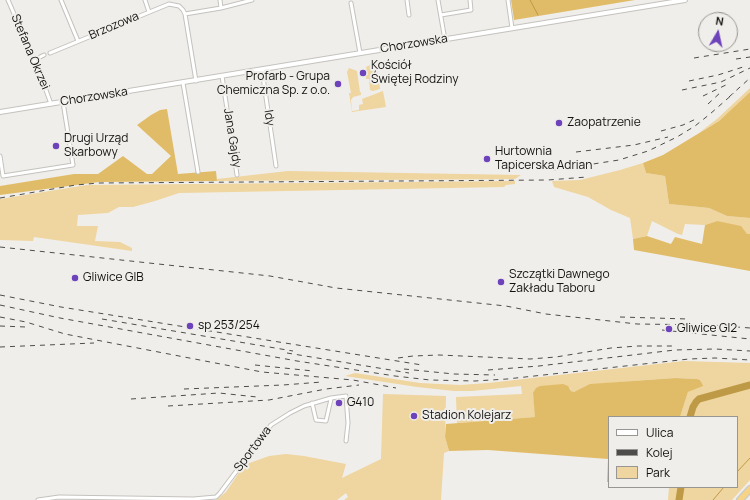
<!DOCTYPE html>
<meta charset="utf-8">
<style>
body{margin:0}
#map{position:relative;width:750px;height:500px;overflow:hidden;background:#f0eeea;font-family:Manrope,sans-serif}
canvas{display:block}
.legend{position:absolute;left:608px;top:416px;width:130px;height:72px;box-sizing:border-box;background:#f0eeea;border:1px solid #979693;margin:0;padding:5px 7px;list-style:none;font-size:12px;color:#121210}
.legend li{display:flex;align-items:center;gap:8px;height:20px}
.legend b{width:20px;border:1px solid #979693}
.north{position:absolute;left:698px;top:12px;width:40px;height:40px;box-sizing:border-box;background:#f0eeea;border:1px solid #979693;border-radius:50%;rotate:9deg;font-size:11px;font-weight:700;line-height:16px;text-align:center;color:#121210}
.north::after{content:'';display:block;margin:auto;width:14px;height:18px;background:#6d42ba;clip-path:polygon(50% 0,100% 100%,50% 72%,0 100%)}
</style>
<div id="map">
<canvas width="750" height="500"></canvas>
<ul class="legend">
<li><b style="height:5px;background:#fff"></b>Ulica</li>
<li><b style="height:5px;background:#4d4c4a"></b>Kolej</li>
<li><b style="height:11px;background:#efd59f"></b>Park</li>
</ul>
<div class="north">N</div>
</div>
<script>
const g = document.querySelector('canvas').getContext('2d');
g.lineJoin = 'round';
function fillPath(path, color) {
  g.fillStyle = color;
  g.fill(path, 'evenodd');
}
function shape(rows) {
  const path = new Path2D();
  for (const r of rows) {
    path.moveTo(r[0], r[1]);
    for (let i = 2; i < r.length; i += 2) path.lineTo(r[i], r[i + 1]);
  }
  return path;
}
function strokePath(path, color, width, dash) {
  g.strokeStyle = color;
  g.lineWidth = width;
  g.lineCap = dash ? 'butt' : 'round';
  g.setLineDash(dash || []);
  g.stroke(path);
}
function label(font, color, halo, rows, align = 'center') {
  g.font = font + ' Manrope,sans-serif';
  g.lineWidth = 4;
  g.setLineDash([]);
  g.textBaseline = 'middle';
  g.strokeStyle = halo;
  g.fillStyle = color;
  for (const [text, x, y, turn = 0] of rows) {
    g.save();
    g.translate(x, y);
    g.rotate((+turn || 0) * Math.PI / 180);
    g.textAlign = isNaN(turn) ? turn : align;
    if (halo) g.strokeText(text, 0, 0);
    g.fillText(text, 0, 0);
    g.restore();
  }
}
const green = shape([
 [374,63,377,67,380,88,380,89,373,91,370,90,369,79,366,79,366,75,368,75,366,67],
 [349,68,357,71,360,92,359,93,361,92,361,95,353,97,351,100,352,111,359,110,359,105,363,104,362,99,383,91,386,107,352,112,349,93,351,93,347,72],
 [750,88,750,92,732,109,719,121,700,132,717,119],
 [643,163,646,173,665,176,669,204,709,208,727,216,750,218,750,234,747,234,717,221,705,225,685,224,682,235,678,234,652,221,647,236,633,239,630,218,611,210,588,197,554,187,552,181,580,180,620,170],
 [288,171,521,175,515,179,217,181,217,179],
 [515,181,515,184,506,185,504,187,179,193,155,201,133,207,119,207,108,213,78,215,77,226,98,226,95,241,120,242,132,248,132,251,34,237,33,241,0,240,0,199,87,185],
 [684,361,750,363,750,480,732,500,668,500,669,487,737,487,737,417,680,417,688,392,703,385,700,380,697,379,675,378,645,380,598,384,574,392,571,391,570,388,533,393,536,417,457,423,456,397,522,394,521,386,472,391,454,391,417,387,345,376,355,373,420,383,460,385,488,383],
 [383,394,446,396,445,437,449,451,444,453,441,500,344,500,348,497,346,493,337,500,216,500,226,492,244,465,269,456,286,454,304,456,346,464,342,478,381,459]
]);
const forest = shape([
 [511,0,635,0,514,20],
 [750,92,750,218,727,216,709,208,669,204,665,176,646,173,643,163,663,155,719,121],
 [167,109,178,174,216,171,217,181,99,182,0,195,0,186,74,174,98,174,123,156,147,174,152,174,171,156,137,125,151,115,160,110],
 [717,221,741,226,747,234,750,234,750,271,634,250,633,239,647,236,671,244,675,237,702,244,705,225],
 [675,378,697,379,700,380,703,385,703,386,688,392,680,417,609,417,609,482,607,482,608,459,488,450,449,451,445,437,446,424,535,417,533,393,536,388,540,386,563,384,568,386,571,391,574,392,590,384]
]);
const stream = shape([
 [530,0,538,15],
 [737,472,750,458],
 [713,500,724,487]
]);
const river = shape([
 [690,417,693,407,696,402,699,399,750,385],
 [679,500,681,487]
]);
const street = shape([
 [8,0,42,79,51,104],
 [61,0,78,41],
 [145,0,149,12],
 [220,0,221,8],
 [407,0,409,15],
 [438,0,445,40],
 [508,0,512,28],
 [351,3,360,53],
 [185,14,196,81],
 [441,15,471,10,470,0],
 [50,53,169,4,179,6,183,10,185,14,221,8,252,0],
 [34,60,44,55],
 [262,70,276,166],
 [222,76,237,175],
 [183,83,198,172],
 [0,156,3,176,73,165,63,102],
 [312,403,316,420,326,421,331,399],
 [38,500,59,497,193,499,216,497,220,493,271,425,290,413,304,406,331,398,346,396,348,423,346,441]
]);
const secondary = shape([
 [0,112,685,0]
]);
const highway = shape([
 [740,500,750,489]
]);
const rail = shape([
 [694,58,750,49],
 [736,59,750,57],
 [689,81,718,75,743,67],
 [682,90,721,82,750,68],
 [703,96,730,83],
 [729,97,750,78],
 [708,104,721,92],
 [661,131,683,125,698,118],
 [576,152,634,145,668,137],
 [554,170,619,160,648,151,677,137,695,126,710,114,734,93],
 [0,198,76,185,99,183,548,180,587,177],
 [0,247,270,276,336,288,506,306,546,314,637,324,712,325,750,328],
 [0,295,61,307,422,365],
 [0,305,60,318,297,361,395,376,430,380,475,381,507,379,689,359,715,358,750,360],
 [0,317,26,322,65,334,262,372,353,380,396,388],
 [620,317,688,319],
 [102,319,293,351],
 [0,326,26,327],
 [662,330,750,339],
 [0,347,94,343],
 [287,353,409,373],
 [398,358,413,356,439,355,530,359,556,357,611,348,638,346,675,346],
 [255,365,313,371],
 [404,369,454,374,495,375],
 [488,370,539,366,675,350,715,349,750,351],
 [184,389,283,385,322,382],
 [131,399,219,393,257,397],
 [168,406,269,400,326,389,359,385]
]);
const markers = [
 [363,73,4,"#6d42ba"],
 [338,84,4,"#6d42ba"],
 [559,123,4,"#6d42ba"],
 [56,146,4,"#6d42ba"],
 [487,159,4,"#6d42ba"],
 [75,278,4,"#6d42ba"],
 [501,282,4,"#6d42ba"],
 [190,326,4,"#6d42ba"],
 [669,329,4,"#6d42ba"],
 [339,403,4,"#6d42ba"],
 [414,416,4,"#6d42ba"]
];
const streetNames = [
 ["Brzozowa",114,26,-23],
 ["Chorzowska",414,44,-9],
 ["Stefana Okrzei",30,52,67],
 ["Chorzowska",94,97,-9],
 ["Idy",269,118,81],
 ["Jana Gajdy",232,138,81],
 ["Sportowa",253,449,-53]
];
const poiNames = [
 ["Kościół",371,66],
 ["Świętej Rodziny",371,80],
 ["Profarb - Grupa",330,77,"right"],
 ["Chemiczna Sp. z o.o.",330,91,"right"],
 ["Zaopatrzenie",567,123],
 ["Drugi Urząd",64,139],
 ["Skarbowy",64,153],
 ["Hurtownia",495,152],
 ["Tapicerska Adrian",495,166],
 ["Szczątki Dawnego",509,275],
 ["Zakładu Taboru",509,289],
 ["Gliwice GlB",83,278],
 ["sp 253/254",198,326],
 ["Gliwice Gl2",677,329],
 ["G410",347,403],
 ["Stadion Kolejarz",422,416]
];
fillPath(green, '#efd59f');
fillPath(forest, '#e1bc68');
strokePath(stream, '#bf9a46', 1);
strokePath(river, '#bf9a46', 7);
strokePath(street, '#c4c2be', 5);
strokePath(secondary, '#c4c2be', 6);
strokePath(highway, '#cbcbca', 8);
strokePath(street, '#fff', 3);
strokePath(secondary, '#fff', 4);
strokePath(highway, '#f6d385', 5.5);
strokePath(rail, '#4d4c4a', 1, [5, 5]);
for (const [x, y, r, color] of markers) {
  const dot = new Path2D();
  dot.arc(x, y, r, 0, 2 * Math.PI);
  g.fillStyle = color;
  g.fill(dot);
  strokePath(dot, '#f0eeea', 1.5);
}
label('12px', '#121210', '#f0eeea', streetNames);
label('12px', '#121210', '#f0eeea', poiNames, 'left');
</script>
